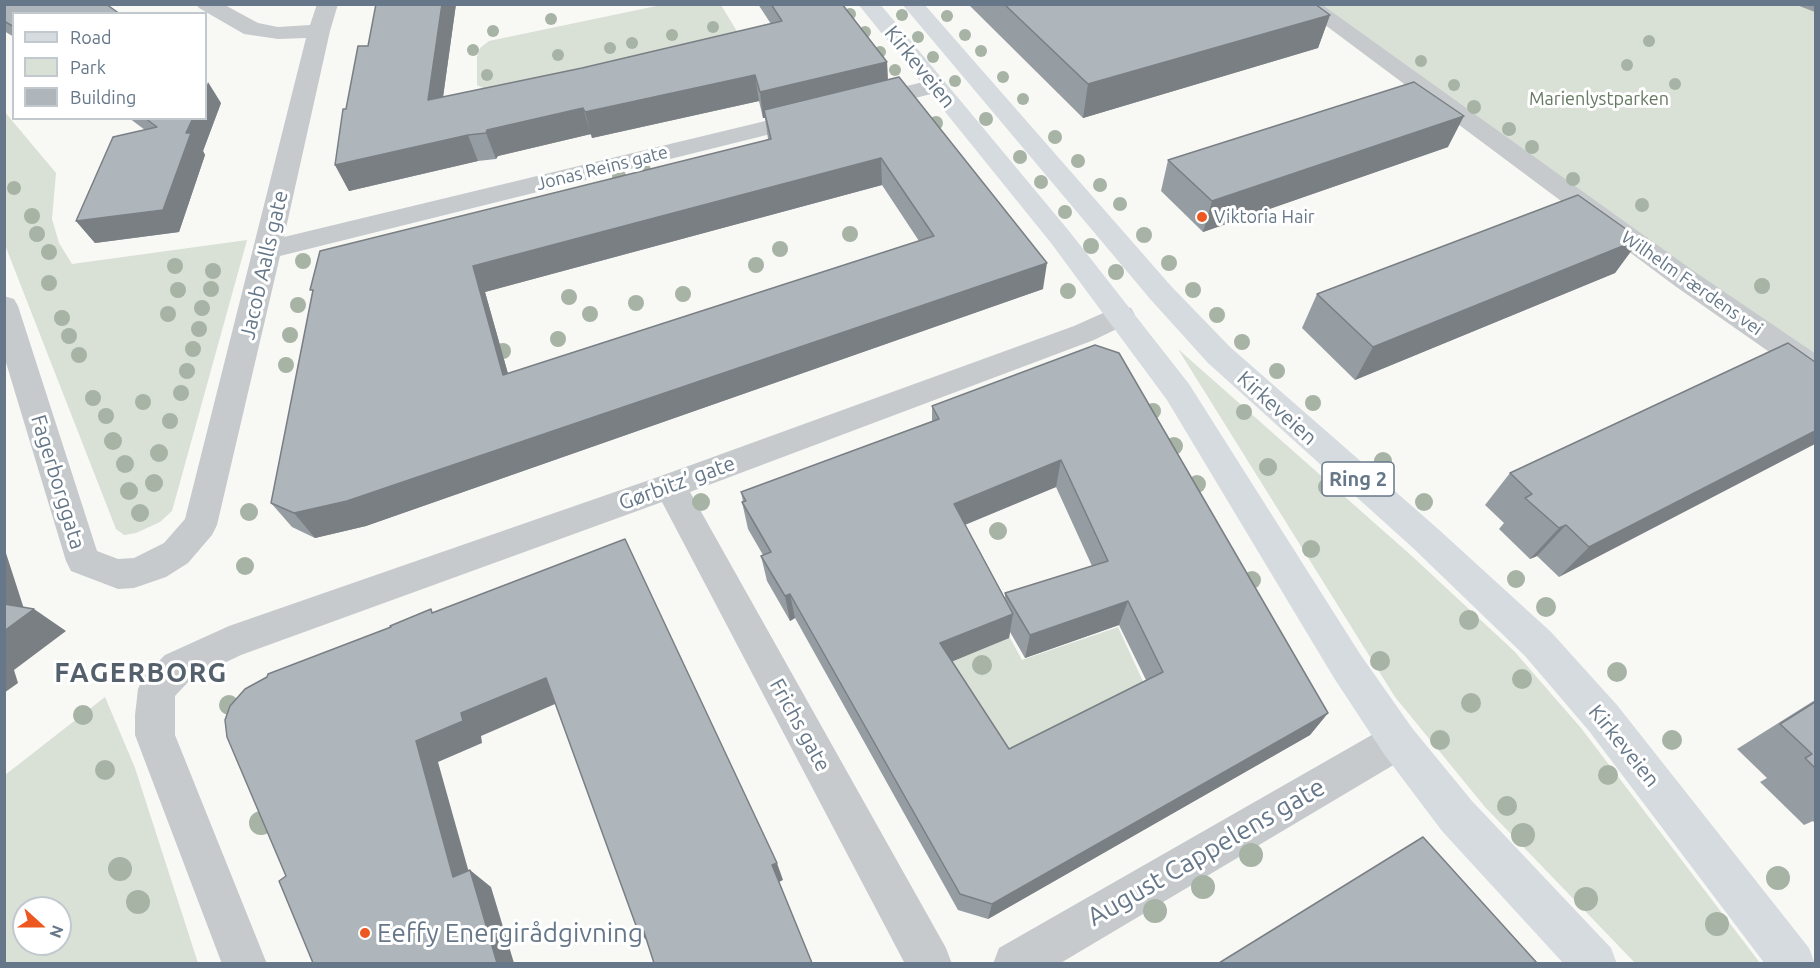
<!DOCTYPE html>
<meta charset="utf-8">
<style>
body{margin:0}
#map{position:relative;width:1820px;height:968px;overflow:hidden;background:#f8f8f5;font-family:Ubuntu,sans-serif}
canvas{display:block}
.frame{position:absolute;inset:0;border:6px solid #657788;pointer-events:none}
.legend{position:absolute;left:12px;top:12px;width:195px;height:108px;box-sizing:border-box;background:#fff;border:2px solid #c1c9cf;margin:0;padding:8px 10px;list-style:none;font-size:18px;color:#657788}
.legend li{display:flex;align-items:center;gap:12px;height:30px}
.legend b{width:30px;border:2px solid #c1c9cf}
.north{position:absolute;left:12px;top:896px;width:60px;height:60px;box-sizing:border-box;background:#fff;border:2px solid #c1c9cf;border-radius:50%;rotate:111deg;font-size:16px;font-weight:700;line-height:24px;text-align:center;color:#657788}
.north::after{content:'';display:block;margin:auto;width:21px;height:27px;background:#ed5720;clip-path:polygon(50% 0,100% 100%,50% 72%,0 100%)}
</style>
<div id="map">
<canvas width="1820" height="968"></canvas>
<div class="frame"></div>
<ul class="legend">
<li><b style="height:8px;background:#d6dbdf"></b>Road</li>
<li><b style="height:16px;background:#d9e0d6"></b>Park</li>
<li><b style="height:16px;background:#aeb6bc"></b>Building</li>
</ul>
<div class="north">N</div>
</div>
<script>
const g = document.querySelector('canvas').getContext('2d');
g.lineJoin = 'round';
function fillPath(path, color) {
  g.fillStyle = color;
  g.fill(path, 'evenodd');
}
function shape(rows) {
  const path = new Path2D();
  for (const r of rows) {
    path.moveTo(r[0], r[1]);
    for (let i = 2; i < r.length; i += 2) path.lineTo(r[i], r[i + 1]);
  }
  return path;
}
function strokePath(path, color, width, dash) {
  g.strokeStyle = color;
  g.lineWidth = width;
  g.lineCap = dash ? 'butt' : 'round';
  g.setLineDash(dash || []);
  g.stroke(path);
}
function label(font, color, halo, rows, align = 'center') {
  g.font = font + ' Ubuntu,sans-serif';
  g.lineWidth = 6;
  g.setLineDash([]);
  g.textBaseline = 'middle';
  g.strokeStyle = halo;
  g.fillStyle = color;
  for (const [text, x, y, turn = 0] of rows) {
    g.save();
    g.translate(x, y);
    g.rotate((+turn || 0) * Math.PI / 180);
    g.textAlign = isNaN(turn) ? turn : align;
    if (halo) g.strokeText(text, 0, 0);
    g.fillText(text, 0, 0);
    g.restore();
  }
}
const green = shape([
 [666,4,721,5,738,33,487,90,477,85,477,57,480,48,489,41],
 [1310,5,1815,5,1815,369],
 [4,111,56,173,52,219,59,243,72,264,247,240,172,511,160,522,136,533,124,535,116,529,5,245],
 [1178,349,1414,558,1514,651,1581,728,1760,963,1635,963,1485,807,1395,697],
 [975,574,1022,660,1118,627,1152,701,1012,797,904,608],
 [105,697,135,768,198,963,5,963,5,775],
 [24,908,60,908,60,944,24,944]
]);
const minor = shape([
 [196,4,223,4,258,23,278,27,310,25,317,4,338,4,330,31,284,237,811,110,819,112,823,117,819,122,280,256,217,525,212,535,188,563,166,577,134,588,118,589,71,571,66,561,4,356,4,296,14,299,18,306,97,551,118,559,134,558,164,543,185,519,306,38,278,39,244,34,199,8,196,4],
 [1297,4,1321,4,1695,272,1816,354,1816,380,1805,377,1675,286,1297,4],
 [935,79,943,81,946,86,943,91,867,110,859,108,855,103,859,98,935,79],
 [1121,305,1131,308,1135,315,1131,322,1094,340,690,492,946,948,952,964,905,964,662,502,241,655,191,679,175,696,175,735,267,964,222,964,135,735,135,715,138,689,143,677,165,655,229,626,658,477,1074,326,1121,305],
 [1398,722,1412,728,1418,741,1412,754,1059,964,993,964,999,948,1384,728,1398,722]
]);
const primary = shape([
 [858,4,880,4,1069,231,1189,384,1360,654,1412,728,1472,801,1611,948,1617,964,1564,964,1442,831,1384,754,1334,678,1167,400,1051,243,858,4],
 [902,4,924,4,1171,286,1230,347,1437,528,1551,632,1617,705,1809,948,1815,964,1765,964,1589,731,1525,656,1413,548,1208,363,1151,300,902,4]
]);
const trees = [
 [850,14,6],
 [902,15,6],
 [947,16,6],
 [551,19,6],
 [713,27,6],
 [493,31,6],
 [865,32,6],
 [672,35,6],
 [965,35,6],
 [918,37,6],
 [1649,41,6],
 [632,43,6],
 [610,48,6],
 [473,50,6],
 [981,51,6],
 [880,52,6],
 [558,55,6],
 [933,57,6],
 [1421,61,6],
 [1627,65,6],
 [895,70,6],
 [487,75,6],
 [1003,77,6],
 [955,81,6],
 [1675,84,6],
 [1454,85,6],
 [1023,99,6],
 [1474,107,7],
 [986,119,7],
 [936,123,7],
 [1509,129,7],
 [1055,137,7],
 [1532,147,7],
 [1020,157,7],
 [1078,161,7],
 [644,170,7],
 [619,176,7],
 [1573,179,7],
 [1041,182,7],
 [1100,185,7],
 [14,188,7],
 [1120,204,7],
 [1642,205,7],
 [1065,212,7],
 [32,216,8],
 [37,234,8],
 [850,234,8],
 [1144,235,8],
 [1091,246,8],
 [780,249,8],
 [49,252,8],
 [303,261,8],
 [1169,263,8],
 [756,265,8],
 [175,266,8],
 [213,271,8],
 [1116,272,8],
 [49,283,8],
 [1762,286,8],
 [211,289,8],
 [178,290,8],
 [1193,290,8],
 [1068,291,8],
 [683,294,8],
 [569,297,8],
 [636,303,8],
 [298,305,8],
 [202,308,8],
 [168,314,8],
 [590,314,8],
 [1217,315,8],
 [62,318,8],
 [199,329,8],
 [290,335,8],
 [69,336,8],
 [558,339,8],
 [1242,342,8],
 [193,349,8],
 [503,351,8],
 [79,355,8],
 [286,365,8],
 [187,371,8],
 [1277,371,8],
 [181,393,8],
 [93,398,8],
 [143,402,8],
 [1313,403,8],
 [1153,411,8],
 [1244,412,8],
 [106,416,8],
 [170,421,8],
 [113,441,9],
 [1174,446,9],
 [159,453,9],
 [1383,461,9],
 [125,464,9],
 [1268,467,9],
 [154,483,9],
 [1197,484,9],
 [1327,487,9],
 [129,491,9],
 [701,502,9],
 [1424,502,9],
 [249,512,9],
 [140,513,9],
 [998,531,9],
 [1311,549,9],
 [245,566,9],
 [1516,579,9],
 [1252,580,9],
 [1546,607,10],
 [1469,620,10],
 [1380,661,10],
 [982,665,10],
 [1617,672,10],
 [1522,679,10],
 [1471,703,10],
 [229,705,10],
 [83,715,10],
 [1440,740,10],
 [1672,740,10],
 [105,770,10],
 [1608,775,10],
 [1507,806,10],
 [261,823,12],
 [1523,835,12],
 [1251,855,12],
 [120,869,12],
 [1778,878,12],
 [1203,887,12],
 [1586,899,12],
 [138,902,12],
 [1155,911,12],
 [1717,924,12]
];
const wall = shape([
 [4,4,14,14,14,37,4,31],
 [376,4,456,4,443,97,582,68,771,24,758,4,842,4,887,62,888,80,1043,289,366,526,315,538,292,527,271,503,312,294,768,139,765,118,763,118,759,101,592,138,591,134,498,156,496,159,478,161,349,191,335,165,346,109,368,46],
 [882,185,919,241,508,374,485,292],
 [968,4,1315,4,1330,15,1318,48,1083,118],
 [1794,4,1815,4,1815,12],
 [221,103,203,151,205,155,179,232,95,243,76,221,145,130,129,118,206,118],
 [1448,147,1203,232,1161,191,1168,160],
 [1640,239,1615,273,1355,380,1302,328,1317,294],
 [1095,345,1328,713,1310,735,988,919,958,910,795,618,790,621,767,581,761,556,763,555,748,529,742,502,743,502,741,492,932,421,932,406],
 [1056,487,1092,566,1005,593,1005,598,965,525],
 [1119,625,1146,680,1009,749,952,661,1009,638,1010,632,1025,658],
 [1815,362,1559,577,1537,556,1530,559,1499,529,1504,523,1485,505,1510,473],
 [1815,700,1815,824,1813,821,1804,825,1760,782,1767,778,1737,749]
]);
const shadedWall = shape([
 [442,4,456,4,439,126,428,100],
 [1330,15,1318,48,1083,118,1088,84],
 [887,62,888,88,764,110,765,118,763,118,760,92],
 [755,75,759,101,592,138,585,112],
 [208,82,221,103,203,151,205,155,179,232,95,243,76,221,186,133,193,118,206,118,206,88],
 [583,108,591,134,498,156,496,159,486,133,487,130],
 [1464,116,1448,147,1203,232,1212,201],
 [468,135,478,161,349,191,335,165],
 [881,158,882,185,485,292,516,402,503,375,473,266],
 [1640,239,1615,273,1355,380,1373,347],
 [1047,263,1043,289,366,526,315,538,294,513],
 [1815,431,1815,444,1559,577,1591,545],
 [1061,460,1056,487,952,530,954,504],
 [1566,525,1537,556,1530,559,1559,528],
 [4,547,26,615,34,609,66,631,14,670,18,683,4,693],
 [790,594,795,618,790,621,785,596],
 [1128,601,1119,625,1025,658,1030,635],
 [1013,614,1009,638,939,667,940,643],
 [546,678,562,701,481,736,482,743,438,762,475,894,453,877,416,741,461,713],
 [1328,713,1310,735,988,919,992,904],
 [777,863,783,880,779,882,772,865],
 [470,870,491,887,514,963,497,963],
 [643,929,652,946,638,931]
]);
const building = shape([
 [4,4,106,4,120,14,14,14,14,27,4,21,4,4],
 [376,4,442,4,428,100,582,68,782,21,771,4,842,4,887,62,760,92,755,75,585,112,583,108,487,130,486,133,468,135,335,165,343,109,346,109,358,46,368,46,376,4],
 [1004,4,1315,4,1330,15,1088,84,1004,4],
 [899,77,1047,263,347,501,294,513,271,503,313,290,310,290,320,251,771,139,764,110,899,77],
 [881,158,934,236,503,375,473,266,881,158],
 [1414,82,1464,116,1212,201,1168,160,1414,82],
 [145,118,193,118,186,133,191,133,163,210,76,221,113,137,157,127,145,118],
 [1578,195,1640,239,1373,347,1317,294,1578,195],
 [1788,343,1815,362,1815,431,1589,547,1566,525,1559,528,1525,498,1532,494,1510,473,1788,343],
 [1095,345,1119,353,1328,713,992,904,960,894,790,594,785,596,761,556,771,552,742,502,746,501,741,492,939,419,932,406,1095,345],
 [1061,460,1108,561,1005,593,1030,635,1128,601,1163,672,1009,749,940,643,1013,614,954,504,1061,460],
 [625,539,777,863,772,865,812,963,654,963,643,929,638,931,546,678,461,713,463,721,416,741,453,877,470,870,497,963,313,963,279,881,286,876,227,737,225,720,230,706,245,689,267,677,268,674,391,627,390,626,431,609,432,613,625,539],
 [4,604,34,609,4,631,4,604],
 [1815,702,1815,768,1805,758,1812,754,1780,724,1815,702],
 [1423,837,1537,963,1219,963,1423,837]
]);
const markers = [
 [1202,217,6,"#ed5720"],
 [365,933,6,"#ed5720"]
];
const farParknames = [
 ["Marienlystparken",1599,99]
];
const farStreetnames = [
 ["Jonas Reins gate",602,168,-14],
 ["Wilhelm Færdens vei",1692,283,35]
];
const farPoinames = [
 ["Viktoria Hair",1214,217]
];
const shields = [
 [1358,479,72]
];
const shieldNames = [
 ["Ring 2",1358,479]
];
const streetNames = [
 ["Kirkeveien",920,67,51],
 ["Jacob Aalls gate",264,265,-77],
 ["Kirkeveien",1277,408,42],
 ["Fagerborggata",58,482,73],
 ["Gørbitz’ gate",677,483,-20],
 ["Frichs gate",800,725,61],
 ["Kirkeveien",1624,746,51]
];
const nearStreetnames = [
 ["August Cappelens gate",1206,852,-30]
];
const nearPoinames = [
 ["Eeffy Energirådgivning",377,933]
];
const districtNames = [
 ["FAGERBORG",141,673]
];
fillPath(green, '#d9e0d6');
fillPath(minor, '#c6cacd');
fillPath(primary, '#d6dbdf');
g.fillStyle = '#a7b3a4';
for (const [x, y, r] of trees) {
  g.beginPath();
  g.arc(x, y, r, 0, 2 * Math.PI);
  g.fill();
}
fillPath(wall, '#969da2');
fillPath(shadedWall, '#7a7f84');
fillPath(building, '#aeb6bc');
strokePath(building, '#7a7f84', 1.5);
for (const [x, y, r, color] of markers) {
  const dot = new Path2D();
  dot.arc(x, y, r, 0, 2 * Math.PI);
  g.fillStyle = color;
  g.fill(dot);
  strokePath(dot, '#fff', 2);
}
label('18px', '#657a61', '#fff', farParknames);
label('18px', '#657788', '#fff', farStreetnames);
label('18px', '#657788', '#fff', farPoinames, 'left');
for (const [x, y, w] of shields) {
  const box = new Path2D();
  box.roundRect(x - w / 2, y - 17, w, 34, 4.5);
  g.fillStyle = '#fff';
  g.fill(box);
  strokePath(box, '#657788', 1.5);
}
label('bold 20px', '#657788', null, shieldNames);
label('21px', '#657788', '#fff', streetNames);
label('26px', '#657788', '#fff', nearStreetnames);
label('26px', '#657788', '#fff', nearPoinames, 'left');
g.letterSpacing = '1.5px';
label('bold 27px', '#54616d', '#fff', districtNames);
g.letterSpacing = '0px';
</script>
